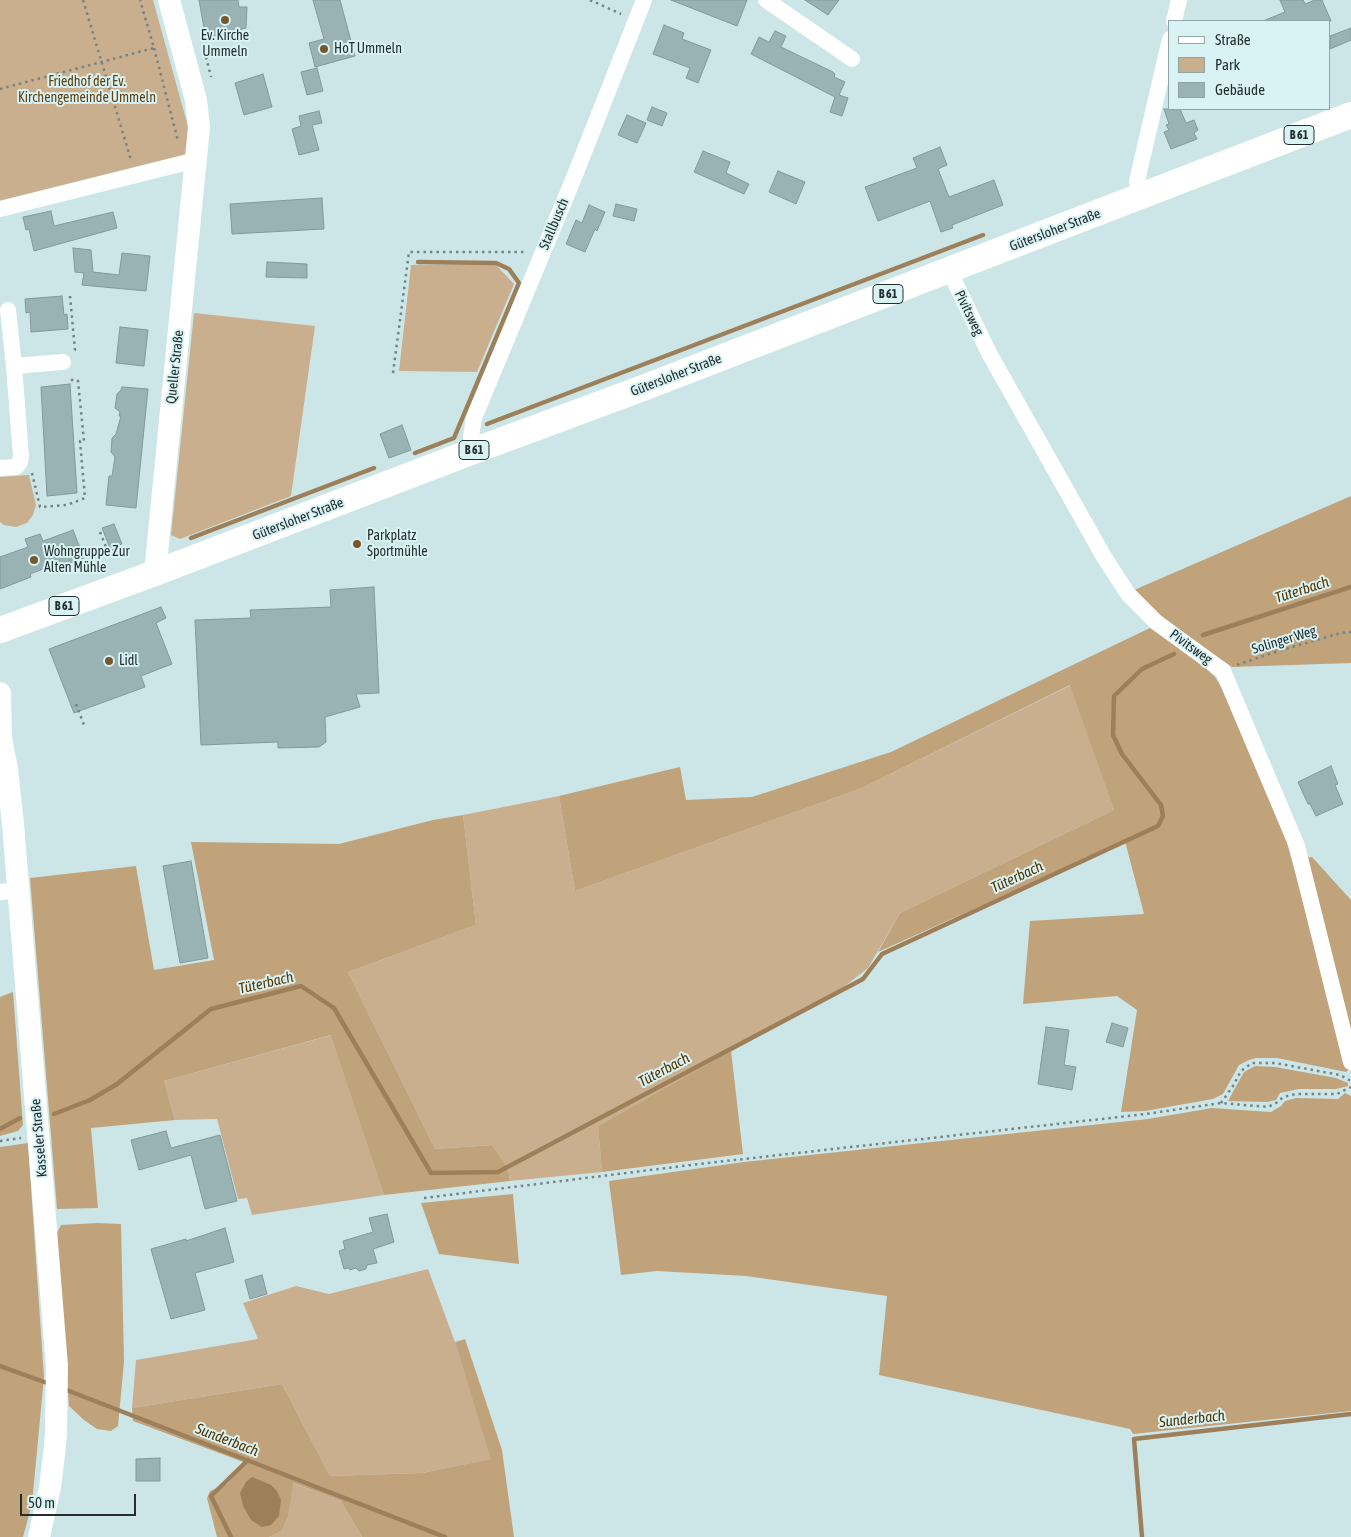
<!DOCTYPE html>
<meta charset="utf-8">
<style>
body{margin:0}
#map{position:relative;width:1351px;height:1537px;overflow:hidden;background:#cce6e8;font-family:"Asap Condensed",sans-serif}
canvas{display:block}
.legend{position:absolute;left:1168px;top:20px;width:162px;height:90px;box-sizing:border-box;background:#d9f3f5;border:1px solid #91a4a6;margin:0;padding:6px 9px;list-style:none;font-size:15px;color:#242e2f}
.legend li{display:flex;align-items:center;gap:10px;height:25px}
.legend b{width:25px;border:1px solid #91a4a6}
.scale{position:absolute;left:20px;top:1494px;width:116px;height:22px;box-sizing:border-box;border:2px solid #242e2f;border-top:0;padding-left:6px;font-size:15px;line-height:18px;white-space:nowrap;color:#242e2f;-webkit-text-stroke:4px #d9f3f5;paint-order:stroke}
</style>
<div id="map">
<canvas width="1351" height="1537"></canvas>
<ul class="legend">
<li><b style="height:6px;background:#fff"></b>Straße</li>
<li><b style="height:14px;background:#caaf8f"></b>Park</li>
<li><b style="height:14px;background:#99b2b4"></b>Gebäude</li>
</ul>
<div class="scale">50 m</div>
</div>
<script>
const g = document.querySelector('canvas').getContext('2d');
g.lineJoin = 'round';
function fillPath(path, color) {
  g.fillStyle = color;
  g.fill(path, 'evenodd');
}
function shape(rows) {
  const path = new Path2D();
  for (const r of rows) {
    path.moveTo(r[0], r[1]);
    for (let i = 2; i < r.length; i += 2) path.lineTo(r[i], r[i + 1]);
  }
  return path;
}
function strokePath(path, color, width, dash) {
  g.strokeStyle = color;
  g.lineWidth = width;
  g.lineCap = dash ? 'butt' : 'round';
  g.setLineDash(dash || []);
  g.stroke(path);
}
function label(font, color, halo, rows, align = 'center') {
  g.font = font + ' "Asap Condensed",sans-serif';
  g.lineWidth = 4;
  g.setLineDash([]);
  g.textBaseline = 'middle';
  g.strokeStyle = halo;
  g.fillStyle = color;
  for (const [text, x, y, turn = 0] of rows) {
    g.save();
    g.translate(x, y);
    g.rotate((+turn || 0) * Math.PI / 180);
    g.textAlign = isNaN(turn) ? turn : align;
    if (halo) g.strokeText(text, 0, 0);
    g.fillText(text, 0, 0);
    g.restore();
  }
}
const green = shape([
 [0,0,153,0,189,130,187,157,0,203],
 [495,264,514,284,477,372,399,371,411,265],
 [194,313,315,326,291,496,180,539,171,535],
 [29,475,36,505,33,515,27,523,16,527,4,525,0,522,0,477],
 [1071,685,1114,810,900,913,868,968,836,993,598,1126,602,1172,510,1181,508,1168,492,1145,435,1149,348,972,476,925,463,815,559,796,575,891,862,788],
 [332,1035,384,1195,252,1215,247,1198,238,1199,217,1119,175,1120,164,1081],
 [428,1269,455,1342,492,1459,422,1473,330,1476,282,1384,132,1408,136,1360,258,1339,243,1303,296,1286,329,1294],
 [292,1483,341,1501,362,1537,269,1537,282,1531,288,1517]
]);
const forest = shape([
 [1351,496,1351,663,1232,667,1160,617,1134,590],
 [1150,628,1200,663,1215,677,1225,693,1281,821,1349,1069,1346,1072,1277,1058,1256,1058,1249,1060,1239,1065,1223,1094,1213,1099,1145,1111,1121,1112,1137,1010,1117,996,1023,1004,1030,921,1144,914,1125,841,878,952,900,913,1114,810,1070,685,862,788,575,891,559,796,680,767,686,800,752,797,891,752],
 [463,815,476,925,348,972,435,1149,492,1145,508,1168,510,1181,384,1195,331,1035,164,1081,175,1120,91,1128,98,1208,57,1209,30,878,136,866,154,970,214,960,191,842,339,844,433,820],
 [1312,857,1351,900,1351,1041,1304,858],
 [13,992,23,1125,18,1131,0,1136,0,997],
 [731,1051,743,1154,602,1172,598,1126],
 [1255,1066,1275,1067,1336,1078,1348,1083,1348,1086,1336,1089,1299,1089,1280,1093,1276,1100,1267,1102,1228,1101,1244,1072],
 [1345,1093,1351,1096,1351,1411,1133,1434,1130,1429,879,1375,887,1296,746,1276,657,1271,621,1275,609,1181,744,1162,1148,1119,1212,1108,1271,1112,1281,1106,1285,1101,1296,1098,1338,1099],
 [28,1143,44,1377,32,1504,23,1537,0,1537,0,1147],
 [513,1194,519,1264,439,1254,421,1203],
 [98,1223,121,1224,124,1362,118,1426,111,1431,97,1429,84,1420,69,1406,56,1235,61,1225],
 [465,1339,502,1450,514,1537,362,1537,341,1501,293,1483,288,1517,282,1531,269,1537,217,1537,207,1498,210,1491,227,1484,246,1463,133,1421,132,1408,282,1384,330,1476,422,1473,491,1459,455,1342]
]);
const water = shape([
 [252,1477,271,1485,277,1491,281,1500,279,1516,271,1525,262,1527,251,1520,243,1506,240,1493,246,1482]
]);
const stream = shape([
 [487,424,983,235],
 [415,453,454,438,519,283,509,269,496,263,418,262],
 [191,538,374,468],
 [1203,635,1351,587],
 [54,1114,90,1100,117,1084,211,1009,301,986,334,1008,431,1173,498,1172,863,979,882,954,1158,826,1163,816,1161,805,1122,754,1113,735,1114,696,1142,669,1174,654],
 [0,1129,20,1118],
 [0,1366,50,1384],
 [64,1389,445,1537],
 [231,1537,211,1496,248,1460],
 [1142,1537,1134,1439,1351,1414]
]);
const building = shape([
 [199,0,238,0,239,7,247,7,246,28,242,29,230,41,210,37,205,33,199,0],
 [313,0,340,0,355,56,315,67,309,43,324,39,313,0],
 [671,0,747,0,737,26,671,0],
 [805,0,839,0,828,15,805,0],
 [1280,0,1303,0,1305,4,1315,0,1322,0,1331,21,1263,21,1285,12,1280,0],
 [664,25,684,33,682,39,711,50,698,83,686,78,690,68,653,54,664,25],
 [1351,28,1351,40,1330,49,1330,36,1351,28],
 [775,31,786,36,781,47,833,72,835,74,834,77,845,82,839,95,848,98,842,116,830,112,835,97,751,54,759,37,769,42,775,31],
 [317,68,323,91,307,95,301,72,317,68],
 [263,74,272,107,244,115,235,83,263,74],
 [652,107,667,113,662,126,647,120,652,107],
 [1164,109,1180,109,1186,123,1194,120,1198,130,1194,133,1197,139,1171,149,1164,132,1169,130,1166,125,1169,124,1164,109],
 [319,111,322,123,312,125,319,150,299,155,292,129,301,126,299,116,319,111],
 [627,115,646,123,637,143,618,135,627,115],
 [940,147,947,165,938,169,949,197,994,180,1003,205,952,225,953,228,941,232,930,201,878,221,865,187,917,168,913,158,940,147],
 [703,151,730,162,726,173,749,184,744,194,694,172,703,151],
 [778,171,805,182,796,204,769,192,778,171],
 [322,198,324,229,232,234,230,204,322,198],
 [616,204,637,209,634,221,613,216,616,204],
 [589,205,605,212,597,231,595,229,585,252,566,244,576,220,582,223,589,205],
 [51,211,54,226,113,212,117,228,34,251,29,229,26,230,23,217,51,211],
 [73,248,91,250,93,272,119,275,122,253,150,256,146,291,82,285,84,273,75,272,73,248],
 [267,262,307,264,307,278,266,277,267,262],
 [62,296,64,315,67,314,68,329,31,332,30,312,26,313,25,299,62,296],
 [120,327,148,330,144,366,116,363,120,327],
 [70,384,77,493,47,496,41,387,70,384],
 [122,387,148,389,136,508,106,505,109,476,112,476,115,457,111,452,112,438,116,434,121,416,119,416,120,412,115,408,117,394,121,390,122,387],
 [402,425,411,450,389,458,380,434,402,425],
 [114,524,122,544,110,548,102,528,114,524],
 [73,530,84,558,56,568,54,565,30,574,31,577,0,589,0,557,28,547,25,539,40,534,43,541,73,530],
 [374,587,379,693,356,694,360,707,325,717,326,742,319,747,278,748,278,742,201,745,195,620,251,618,250,610,331,607,330,590,374,587],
 [161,607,166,618,156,623,172,664,141,676,145,687,74,713,49,649,161,607],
 [1331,766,1338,784,1335,785,1343,804,1316,816,1310,804,1308,804,1298,782,1331,766],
 [191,861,208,958,180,963,163,866,191,861],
 [1112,1023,1128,1028,1123,1047,1106,1042,1112,1023],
 [1046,1027,1069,1030,1064,1065,1076,1067,1072,1090,1038,1084,1046,1027],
 [166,1131,171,1148,220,1135,237,1201,205,1209,191,1155,139,1170,131,1140,166,1131],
 [387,1214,394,1242,373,1249,377,1263,367,1265,366,1269,359,1271,356,1268,350,1270,349,1268,344,1269,339,1251,345,1249,343,1241,373,1232,369,1218,387,1214],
 [225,1228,234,1262,195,1273,205,1310,171,1319,151,1249,186,1239,186,1241,225,1228],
 [262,1275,267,1294,250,1299,245,1280,262,1275],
 [160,1458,160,1481,136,1481,136,1459,160,1458]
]);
const path = shape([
 [83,0,131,160],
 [590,0,621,14],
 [154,48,178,141],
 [206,57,211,77],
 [0,89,154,48,140,0],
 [70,296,75,350,73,350],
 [393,373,409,252,527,252],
 [32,473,40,507,67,505,85,498,80,441,84,441,78,381,73,381,69,376],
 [100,532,108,552,116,549],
 [1237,665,1272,653,1341,633,1351,632],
 [76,704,84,725],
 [1221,1103,1233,1086,1241,1071,1252,1063,1275,1063,1340,1075,1351,1081],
 [0,1141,21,1138],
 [424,1198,699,1164,1146,1114,1221,1103,1268,1107,1278,1102,1283,1097,1296,1094,1337,1094,1351,1087]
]);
const street = shape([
 [766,0,852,59],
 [1174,21,1179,0],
 [1140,197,1137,181,1170,39],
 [0,209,196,160],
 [949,270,989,353,1104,557,1128,594,1156,622,1223,671,1297,846,1351,1062],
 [14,366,63,362],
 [476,450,471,437,474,418,573,180,644,0],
 [0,468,16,467,20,462,21,456,14,366,8,310],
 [0,892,19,890]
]);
const secondary = shape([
 [155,573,199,127,196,100,169,0],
 [0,693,1,738,7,769,13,824,57,1366,56,1433,54,1455,50,1487,39,1537]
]);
const primary = shape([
 [0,630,155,573,476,450,635,391,1351,115]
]);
const markers = [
 [225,20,5,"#77582d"],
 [324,49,5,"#77582d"],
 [357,544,5,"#77582d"],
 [34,560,5,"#77582d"],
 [109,661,5,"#77582d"]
];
const shields = [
 [1299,135,30],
 [888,294,30],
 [474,450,30],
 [64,606,30]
];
const shieldNames = [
 ["B 61",1299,135],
 ["B 61",888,294],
 ["B 61",474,450],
 ["B 61",64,606]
];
const poiNames = [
 ["Ev. Kirche",225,36,"center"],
 ["Ummeln",225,52,"center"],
 ["HoT Ummeln",334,49],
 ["Parkplatz",367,536],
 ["Sportmühle",367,552],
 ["Wohngruppe Zur",44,552],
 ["Alten Mühle",44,568],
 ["Lidl",119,661]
];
const parkNames = [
 ["Friedhof der Ev.",87,82],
 ["Kirchengemeinde Ummeln",87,98]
];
const streetNames = [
 ["Stallbusch",554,224,-67],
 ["Gütersloher Straße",1055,230,-21],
 ["Pivitsweg",969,313,64],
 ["Queller Straße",175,367,-84],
 ["Gütersloher Straße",676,375,-21],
 ["Gütersloher Straße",298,519,-21],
 ["Solinger Weg",1284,640,-17],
 ["Pivitsweg",1191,647,36],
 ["Kasseler Straße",39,1138,-95]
];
const waterNames = [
 ["Tüterbach",1302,590,-18],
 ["Tüterbach",1017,877,-25],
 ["Tüterbach",266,983,-13],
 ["Tüterbach",664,1070,-28],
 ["Sunderbach",1192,1419,-6],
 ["Sunderbach",227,1440,21]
];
fillPath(green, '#caaf8f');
fillPath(forest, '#c0a27b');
fillPath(water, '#9d805a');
strokePath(stream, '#9d805a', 4.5);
fillPath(building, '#99b2b4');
strokePath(building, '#81999b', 1);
strokePath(path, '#738486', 2.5, [2.5, 4]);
strokePath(street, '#fff', 16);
strokePath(secondary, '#fff', 22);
strokePath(primary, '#fff', 26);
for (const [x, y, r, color] of markers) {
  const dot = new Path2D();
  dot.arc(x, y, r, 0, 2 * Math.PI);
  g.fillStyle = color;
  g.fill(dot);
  strokePath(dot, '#d9f3f5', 2);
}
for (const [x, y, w] of shields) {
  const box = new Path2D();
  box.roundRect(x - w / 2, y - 9.5, w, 19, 4);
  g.fillStyle = '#d9f3f5';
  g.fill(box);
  strokePath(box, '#242e2f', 1);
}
label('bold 12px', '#242e2f', null, shieldNames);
label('14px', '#242e2f', '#d9f3f5', poiNames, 'left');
label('14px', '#5e3f0f', '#d9f3f5', parkNames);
label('14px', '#242e2f', '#d9f3f5', streetNames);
label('italic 15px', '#543502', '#d9f3f5', waterNames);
</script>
